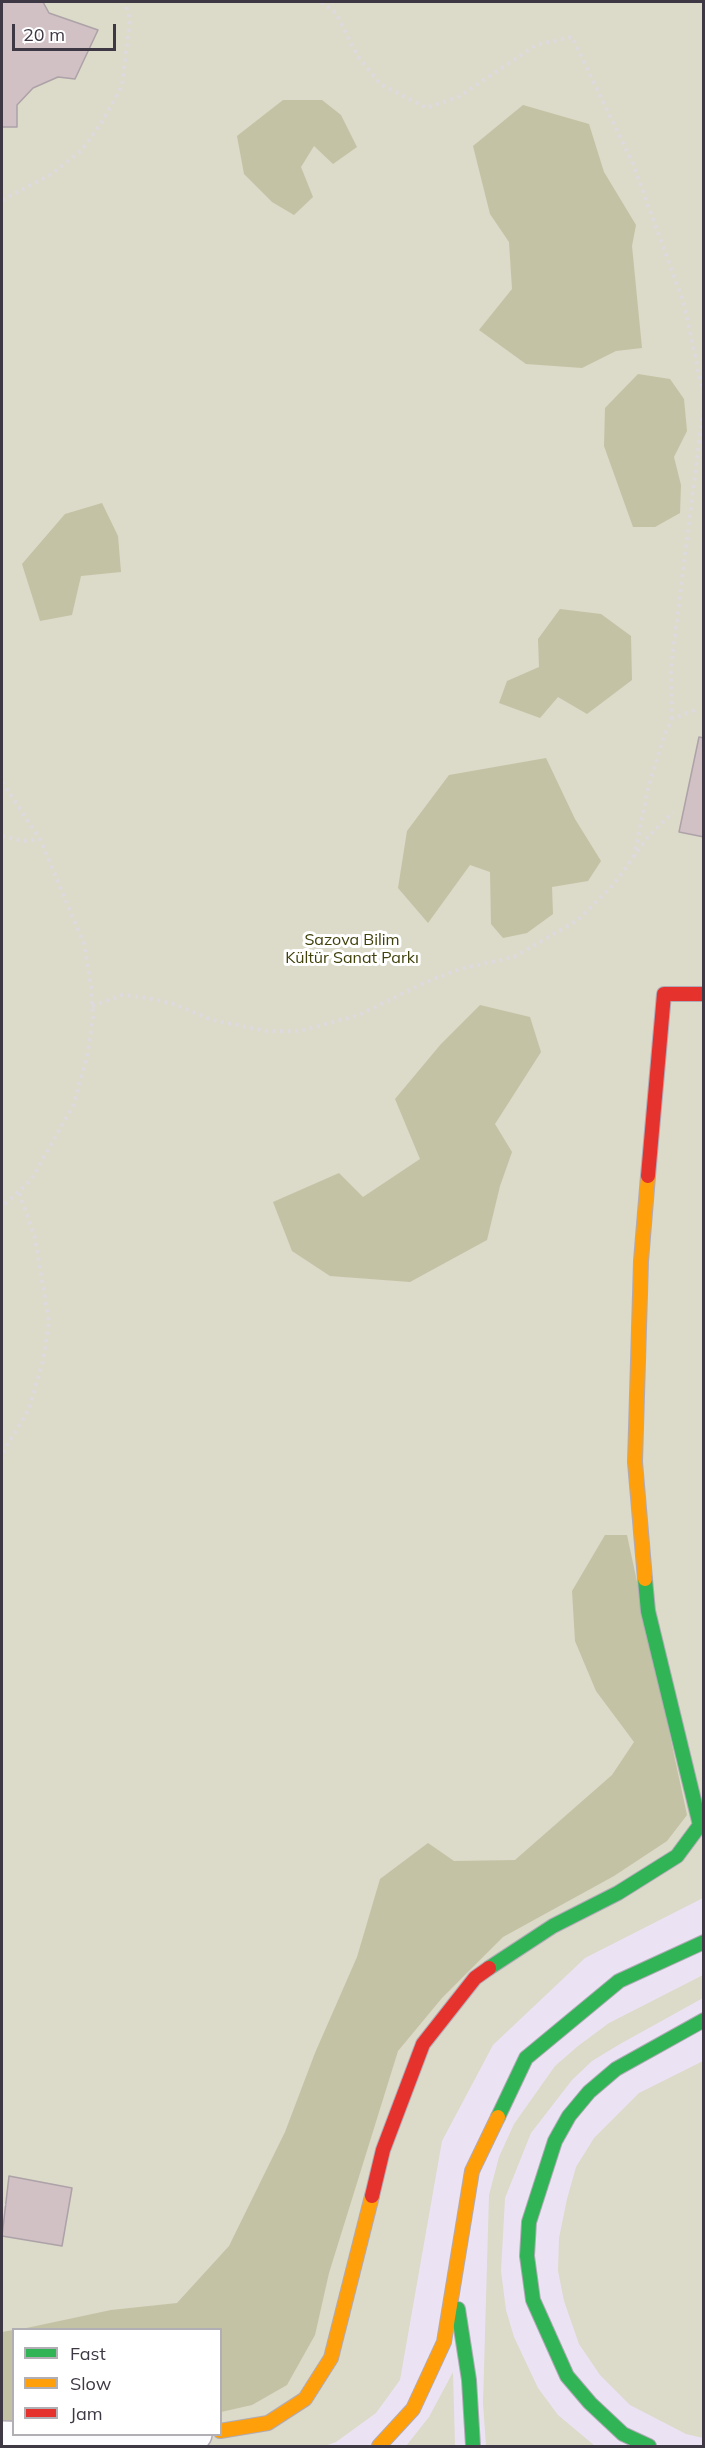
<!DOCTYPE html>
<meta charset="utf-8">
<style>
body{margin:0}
#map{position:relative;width:705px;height:2448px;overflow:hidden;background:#ebe3f3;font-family:Mulish,sans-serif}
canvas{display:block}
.frame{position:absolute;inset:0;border:3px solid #3e3844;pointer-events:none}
.legend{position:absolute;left:12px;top:2328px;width:210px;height:108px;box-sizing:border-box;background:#fff;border:2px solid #b2afb4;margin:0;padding:8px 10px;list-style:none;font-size:18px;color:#3e3844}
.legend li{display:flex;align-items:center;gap:12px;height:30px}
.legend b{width:30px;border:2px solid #b2afb4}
.scale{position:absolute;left:12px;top:24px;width:104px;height:27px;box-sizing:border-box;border:3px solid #3e3844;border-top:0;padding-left:8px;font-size:18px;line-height:21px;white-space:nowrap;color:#3e3844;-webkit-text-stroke:4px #fff;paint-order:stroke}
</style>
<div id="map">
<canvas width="705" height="2448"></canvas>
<div class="frame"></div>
<ul class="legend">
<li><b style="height:8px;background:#30b455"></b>Fast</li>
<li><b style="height:8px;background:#ff9f0a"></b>Slow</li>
<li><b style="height:8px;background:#e5322d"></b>Jam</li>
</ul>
<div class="scale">20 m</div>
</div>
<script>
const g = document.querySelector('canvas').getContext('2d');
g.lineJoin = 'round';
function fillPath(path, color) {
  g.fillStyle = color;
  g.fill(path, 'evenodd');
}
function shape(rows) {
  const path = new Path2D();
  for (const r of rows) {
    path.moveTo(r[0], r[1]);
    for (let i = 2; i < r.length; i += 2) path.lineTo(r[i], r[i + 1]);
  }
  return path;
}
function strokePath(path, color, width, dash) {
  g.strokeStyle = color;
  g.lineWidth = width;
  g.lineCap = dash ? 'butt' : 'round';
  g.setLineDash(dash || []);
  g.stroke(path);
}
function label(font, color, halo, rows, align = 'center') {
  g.font = font + ' Mulish,sans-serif';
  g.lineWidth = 6;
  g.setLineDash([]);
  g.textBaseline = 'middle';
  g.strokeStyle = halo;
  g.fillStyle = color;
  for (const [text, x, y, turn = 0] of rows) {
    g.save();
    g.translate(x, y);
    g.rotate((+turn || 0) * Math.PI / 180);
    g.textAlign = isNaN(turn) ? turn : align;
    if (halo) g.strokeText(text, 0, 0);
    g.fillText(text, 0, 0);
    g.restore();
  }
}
const green = shape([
 [2,2,703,2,703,1898,585,1958,493,2045,442,2141,400,2380,376,2413,336,2442,325,2446,2,2446],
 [14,2330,220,2330,220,2434,14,2434],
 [703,1975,703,1998,620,2044,592,2061,572,2080,531,2133,505,2198,501,2271,506,2310,514,2337,538,2388,558,2415,595,2446,486,2446,483,2403,489,2195,499,2157,514,2124,555,2066,578,2046,609,2023],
 [703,2061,703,2438,686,2434,630,2405,600,2375,579,2344,564,2301,558,2271,559,2238,567,2199,576,2167,594,2138,639,2093],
 [453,2372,455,2446,406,2446,429,2417]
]);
const forest = shape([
 [283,100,322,100,341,115,357,147,333,164,314,146,301,167,313,197,294,215,272,202,244,174,237,136],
 [523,105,589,124,604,172,636,225,632,246,642,348,616,351,582,368,526,364,479,330,512,289,509,242,490,214,473,146],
 [638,374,670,379,684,399,687,431,674,457,681,485,680,513,655,527,633,527,604,446,605,408],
 [102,503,118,536,121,572,81,576,72,615,40,621,22,564,65,514],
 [560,609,601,614,631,636,632,680,587,714,558,697,540,718,499,703,507,681,539,667,538,639],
 [546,758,575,819,601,861,588,881,552,887,553,914,527,933,503,938,491,924,490,872,470,865,428,923,398,888,407,831,449,775],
 [480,1005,530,1017,541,1052,495,1124,512,1152,500,1186,487,1240,410,1282,330,1276,292,1251,273,1202,339,1173,363,1197,420,1159,395,1099,441,1044],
 [605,1535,627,1535,687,1815,667,1841,614,1876,503,1937,442,1998,398,2051,329,2273,315,2335,287,2385,252,2405,221,2412,220,2330,17,2330,111,2310,177,2303,229,2246,285,2132,315,2053,357,1957,380,1879,428,1843,454,1861,515,1860,612,1775,634,1742,596,1691,575,1641,572,1591],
 [13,2330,13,2422,2,2422,2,2332]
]);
const building = shape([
 [2,2,43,2,49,13,98,30,75,79,58,77,33,88,17,105,17,127,2,127,2,2],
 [699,737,704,738,704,837,679,832,699,737],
 [9,2176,72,2188,62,2246,2,2236,9,2176]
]);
const path = shape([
 [321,2,336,13,357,55,380,84,427,108,460,96,536,45,572,37,633,164,684,304,704,398],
 [2,200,50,175,81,151,102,122,122,86,130,20,125,2],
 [672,719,671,668,704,403],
 [2,782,40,839,84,944,91,985,93,1017,87,1057,73,1106,31,1180,2,1207],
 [2,836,23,841,40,839],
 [634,857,648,789,663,739,672,719,695,710],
 [92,1006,123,995,148,998,174,1004,212,1020,267,1031,300,1031,359,1015,426,982,460,969,514,957,578,920,613,885,648,837,673,812],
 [2,1460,3,1452,29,1409,43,1361,49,1322,35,1238,19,1192],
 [2,2204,6,2207]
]);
const street = shape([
 [2,2438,91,2441,195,2434]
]);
const fast = shape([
 [489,1968,553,1926,618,1893,677,1856,700,1825,648,1611,645,1579],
 [498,2117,526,2058,619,1981,704,1942],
 [458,2309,469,2380,473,2446],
 [649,2446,623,2434,590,2403,567,2376,533,2300,527,2256,529,2222,555,2141,569,2116,589,2092,616,2069,704,2020]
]);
const slow = shape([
 [645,1579,635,1462,641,1261,648,1176],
 [220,2431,268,2423,305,2399,331,2358,372,2196],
 [379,2446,413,2409,444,2342,472,2171,498,2117]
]);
const jam = shape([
 [648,1176,664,994,704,994],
 [372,2196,383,2150,423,2044,475,1978,489,1968]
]);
const parkNames = [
 ["Sazova Bilim",352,940],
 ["Kültür Sanat Parkı",352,958]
];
fillPath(green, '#dcdac8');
fillPath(forest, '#c4c2a4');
fillPath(building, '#d1c0c4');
strokePath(building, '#aca2a8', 1.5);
strokePath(street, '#b1aab6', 36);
strokePath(fast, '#b1aab6', 16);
strokePath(slow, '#b1aab6', 16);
strokePath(jam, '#b1aab6', 16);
strokePath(path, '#dddadf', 4, [3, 4.5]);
strokePath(street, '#fcfbfd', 33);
strokePath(fast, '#30b455', 14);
strokePath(slow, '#ff9f0a', 14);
strokePath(jam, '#e5322d', 14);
label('16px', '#40410b', '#fff', parkNames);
</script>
